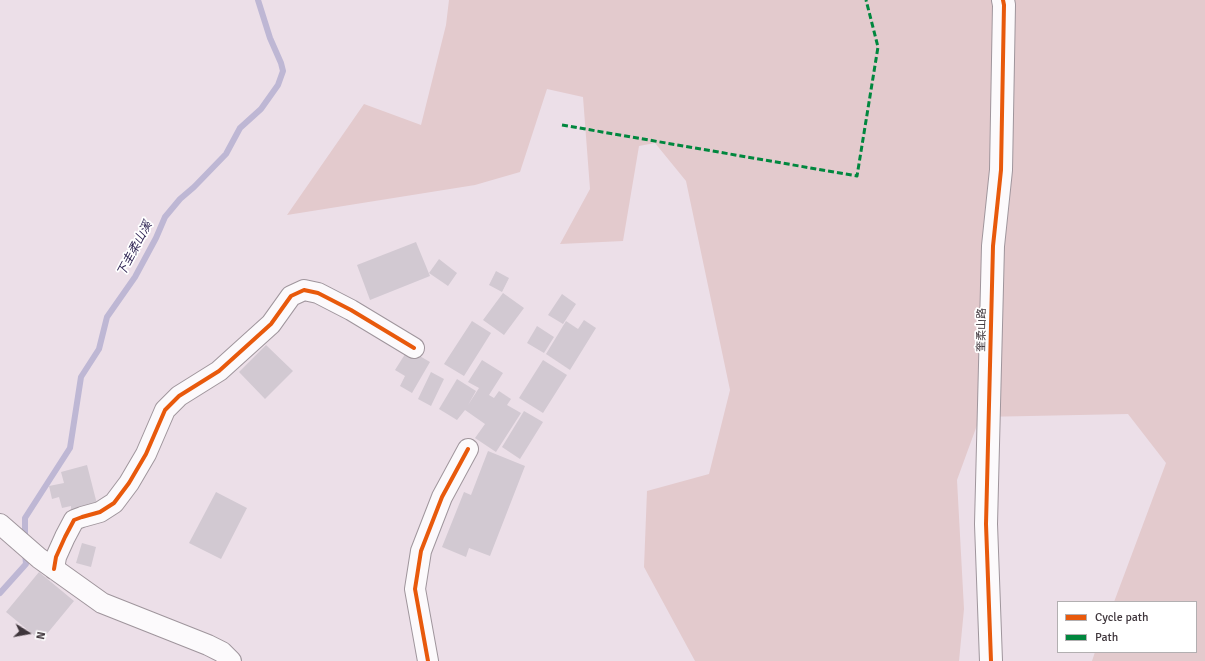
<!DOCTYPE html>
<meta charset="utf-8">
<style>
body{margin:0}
#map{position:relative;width:1205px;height:661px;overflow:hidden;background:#ecdfe8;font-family:Signika,sans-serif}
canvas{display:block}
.legend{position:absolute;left:1057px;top:601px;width:140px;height:52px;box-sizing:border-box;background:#fff;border:1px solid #b2afb1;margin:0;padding:5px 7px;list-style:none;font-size:12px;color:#3f363c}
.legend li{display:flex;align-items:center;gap:8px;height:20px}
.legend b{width:20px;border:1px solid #b2afb1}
.north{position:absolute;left:8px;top:613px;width:40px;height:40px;-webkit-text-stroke:3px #fff;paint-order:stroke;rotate:101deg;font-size:11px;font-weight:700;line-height:16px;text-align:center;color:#3f363c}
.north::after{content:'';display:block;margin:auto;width:14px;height:18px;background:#3f363c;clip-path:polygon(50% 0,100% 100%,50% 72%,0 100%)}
</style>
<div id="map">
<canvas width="1205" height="661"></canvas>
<ul class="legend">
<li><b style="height:5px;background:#e8590c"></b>Cycle path</li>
<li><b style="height:5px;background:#00873e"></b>Path</li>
</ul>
<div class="north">N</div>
</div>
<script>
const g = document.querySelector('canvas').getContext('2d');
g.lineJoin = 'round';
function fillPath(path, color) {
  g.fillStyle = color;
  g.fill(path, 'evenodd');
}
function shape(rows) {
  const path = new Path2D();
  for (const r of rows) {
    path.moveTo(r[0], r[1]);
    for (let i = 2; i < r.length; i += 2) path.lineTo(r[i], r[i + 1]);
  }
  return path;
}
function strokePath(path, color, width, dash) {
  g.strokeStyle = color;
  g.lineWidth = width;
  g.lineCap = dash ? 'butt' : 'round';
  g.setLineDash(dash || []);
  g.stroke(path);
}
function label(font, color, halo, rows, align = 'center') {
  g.font = font + ' Signika,"Noto Sans TC",sans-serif';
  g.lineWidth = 3.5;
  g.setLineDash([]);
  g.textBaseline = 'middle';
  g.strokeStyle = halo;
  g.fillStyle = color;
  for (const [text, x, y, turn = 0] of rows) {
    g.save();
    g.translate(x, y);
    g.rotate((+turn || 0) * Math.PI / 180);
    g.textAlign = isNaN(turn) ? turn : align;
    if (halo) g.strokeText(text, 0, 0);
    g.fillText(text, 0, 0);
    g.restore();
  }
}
const green = shape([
 [449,0,1205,0,1205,661,1092,661,1095,652,1196,652,1196,602,1114,602,1166,463,1128,414,980,417,957,480,964,609,959,661,695,661,644,567,647,491,709,474,730,390,686,181,655,143,639,146,623,241,560,244,590,189,583,97,547,89,520,172,475,185,287,215,364,104,421,125,446,25]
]);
const stream = shape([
 [25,539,25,518,70,448,81,377,99,349,107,317,135,277,156,238,165,217,180,199,194,187,226,154,240,128,261,109,278,85,283,71,281,63,270,38,258,0],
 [0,593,26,564,25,552]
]);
const building = shape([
 [416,242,430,276,370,300,357,265],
 [439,259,457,273,448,286,429,273],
 [496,271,509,278,502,292,489,285],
 [503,293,524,308,504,335,483,320],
 [562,294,576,304,563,324,548,315],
 [584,320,596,328,570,370,546,354,566,321,578,329],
 [472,321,491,333,464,376,444,364],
 [537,326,554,337,544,353,527,343],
 [266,345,293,371,265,399,239,372],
 [407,351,417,357,418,355,430,362,412,393,400,386,405,376,395,370],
 [482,360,503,373,489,395,494,398,499,391,511,399,507,405,521,413,496,452,475,438,485,424,465,410,457,420,439,409,457,379,476,391,468,405,479,388,468,382],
 [543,360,567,375,543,413,519,398],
 [431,372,444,379,431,406,418,399],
 [524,411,543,422,520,459,502,447],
 [488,451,525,466,490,556,469,548,466,557,442,547,464,492,471,495],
 [87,465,97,504,71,511,71,506,62,508,59,497,52,499,49,486,64,483,61,472],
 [216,492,247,508,221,559,189,543],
 [82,543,96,547,91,567,76,563],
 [39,572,74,601,41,641,6,612]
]);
const minor = shape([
 [0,524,39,558,102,603,208,645,222,652,231,661],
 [54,569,56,557,65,537,74,520,82,517,100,512,114,503,129,483,146,454,165,410,179,396,219,371,271,324,291,296,304,290,318,293,351,310,414,348],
 [428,661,415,589,421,551,442,497,468,449]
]);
const tertiary = shape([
 [991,661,986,524,993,246,1001,170,1004,5,1003,0]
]);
const quiet = shape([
 [562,125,857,176,878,47,866,0]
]);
const cycleway = shape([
 [54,569,56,557,65,537,74,520,82,517,100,512,114,503,129,483,146,454,165,410,179,396,219,371,271,324,291,296,304,290,318,293,351,310,414,348],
 [428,661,415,589,421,551,442,497,468,449],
 [991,661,986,524,993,246,1001,170,1004,5,1003,0]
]);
const streetNames = [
 ["奎柔山路",982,330,-89]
];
const waterNames = [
 ["下圭柔山溪",135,249,-62]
];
fillPath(green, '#e3cacd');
strokePath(stream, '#beb7d4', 6);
fillPath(building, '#d2c9d2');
strokePath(minor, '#9f959c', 22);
strokePath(tertiary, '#9f959c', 24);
strokePath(minor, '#fcfafc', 20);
strokePath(tertiary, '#fcfafc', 22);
strokePath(quiet, '#00873e', 3, [6, 3]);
strokePath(cycleway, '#e8590c', 4);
label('11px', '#3f363c', '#fff', streetNames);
label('italic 12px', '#2e2353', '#fff', waterNames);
</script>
